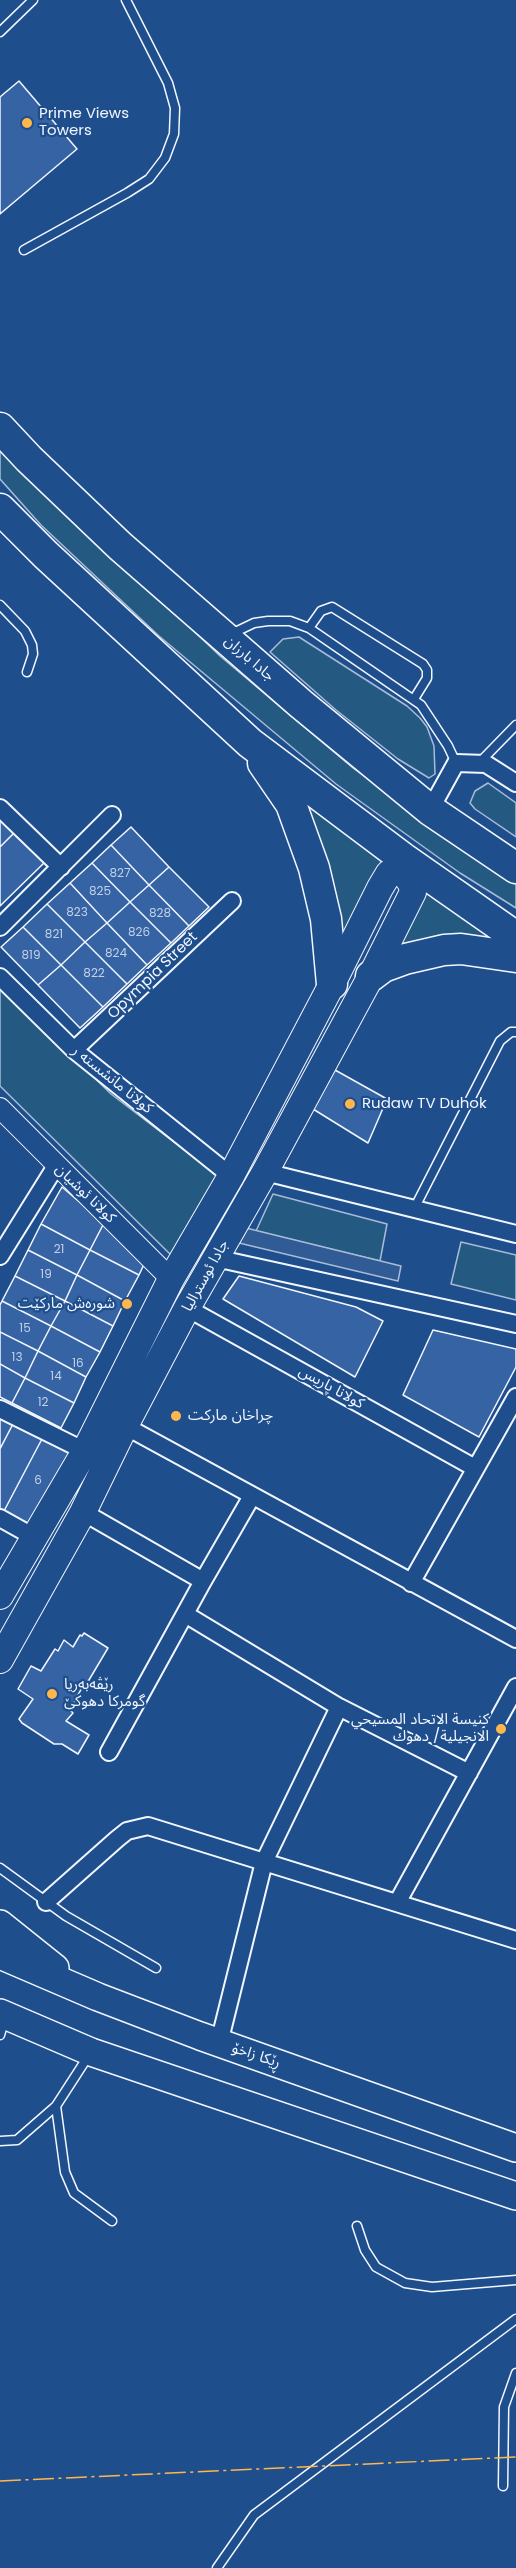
<!DOCTYPE html>
<meta charset="utf-8">
<style>
body{margin:0}
canvas{display:block;background:#1f4e8c}
</style>
<canvas width="516" height="2568"></canvas>
<script>
const g = document.querySelector('canvas').getContext('2d');
g.lineJoin = 'round';
function fillPath(path, color) {
  g.fillStyle = color;
  g.fill(path, 'evenodd');
}
function shape(rows) {
  const path = new Path2D();
  for (const r of rows) {
    path.moveTo(r[0], r[1]);
    for (let i = 2; i < r.length; i += 2) path.lineTo(r[i], r[i + 1]);
  }
  return path;
}
function strokePath(path, color, width, dash) {
  g.strokeStyle = color;
  g.lineWidth = width;
  g.lineCap = dash ? 'butt' : 'round';
  g.setLineDash(dash || []);
  g.stroke(path);
}
function label(font, color, halo, rows, align = 'center') {
  g.font = font + ' Poppins,"Noto Sans Arabic",sans-serif';
  g.lineWidth = 4.5;
  g.setLineDash([]);
  g.textBaseline = 'middle';
  g.strokeStyle = halo;
  g.fillStyle = color;
  for (const [text, x, y, turn = 0] of rows) {
    g.save();
    g.translate(x, y);
    g.rotate((+turn || 0) * Math.PI / 180);
    g.textAlign = isNaN(turn) ? turn : align;
    if (halo) g.strokeText(text, 0, 0);
    g.fillText(text, 0, 0);
    g.restore();
  }
}
const green = shape([
 [0,446,220,656,353,768,462,847,516,881,516,908,460,873,336,784,159,636,41,525,0,479,0,446],
 [299,637,407,706,420,718,427,727,434,746,435,774,429,778,398,759,336,710,270,652,283,639,299,637],
 [281,783,386,859,336,958,281,783],
 [488,783,516,803,516,837,475,809,470,803,475,791,488,783],
 [428,891,516,952,388,959,428,891],
 [0,985,111,1094,217,1175,172,1256,0,1086,0,985],
 [273,1194,387,1224,380,1261,256,1231,273,1194],
 [461,1242,516,1255,516,1300,451,1284,461,1242]
]);
const parking = shape([
 [246,1228,401,1266,398,1281,239,1243,246,1228]
]);
const building = shape([
 [19,81,77,149,0,214,0,97,19,81],
 [0,818,15,832,0,847,0,818],
 [131,827,169,867,149,885,111,845,131,827],
 [15,832,45,862,0,906,0,847,15,832],
 [111,845,149,885,130,902,92,863,111,845],
 [92,863,130,902,107,923,70,883,92,863],
 [169,867,209,907,189,926,149,885,169,867],
 [70,883,107,923,85,942,47,904,70,883],
 [149,885,189,926,171,943,130,902,149,885],
 [130,902,171,943,147,965,107,923,130,902],
 [47,904,85,942,61,965,23,927,47,904],
 [107,923,147,965,127,984,85,942,107,923],
 [23,927,61,965,38,985,1,947,23,927],
 [85,942,127,984,103,1007,61,965,85,942],
 [61,965,103,1007,80,1028,38,985,61,965],
 [335,1070,387,1099,368,1143,313,1109,335,1070],
 [62,1187,104,1223,90,1250,41,1224,62,1187],
 [104,1223,146,1260,139,1275,90,1250,104,1223],
 [41,1224,90,1250,77,1275,28,1250,41,1224],
 [28,1250,77,1275,65,1301,15,1276,28,1250],
 [90,1250,139,1275,125,1301,77,1275,90,1250],
 [77,1275,125,1301,113,1326,65,1301,77,1275],
 [15,1276,65,1301,51,1326,2,1301,15,1276],
 [239,1276,356,1307,383,1321,355,1377,223,1299,239,1276],
 [2,1301,51,1326,38,1351,0,1332,0,1305,2,1301],
 [65,1301,113,1326,100,1352,51,1326,65,1301],
 [51,1326,100,1352,86,1377,38,1351,51,1326],
 [433,1330,516,1349,516,1367,479,1437,403,1395,433,1330],
 [0,1332,38,1351,25,1378,0,1364,0,1332],
 [38,1351,86,1377,74,1403,25,1378,38,1351],
 [0,1364,25,1378,12,1403,0,1397,0,1364],
 [25,1378,74,1403,61,1428,12,1403,25,1378],
 [0,1414,14,1422,0,1449,0,1414],
 [14,1422,43,1437,4,1511,0,1509,0,1449,14,1422],
 [43,1437,72,1452,33,1526,4,1511,43,1437],
 [84,1633,108,1648,86,1685,84,1684,70,1710,73,1713,66,1721,89,1735,78,1754,62,1744,54,1744,22,1723,19,1719,33,1699,18,1689,31,1666,41,1671,55,1649,58,1651,64,1640,73,1647,80,1635,82,1636,84,1633]
]);
const service = shape([
 [0,32,33,0],
 [24,250,127,193,149,179,165,158,174,134,175,108,168,83,126,0],
 [0,605,25,631,32,645,33,654,27,672],
 [309,628,321,611,332,607,423,664,427,670,427,678,414,699],
 [229,635,254,623,268,621,290,621,309,628,421,705,448,746,456,763],
 [479,763,516,725],
 [414,1209,500,1041,511,1032,516,1032],
 [0,1868,66,1916,156,1968],
 [0,2035,5,2018],
 [56,2106,65,2172,74,2193,112,2221],
 [0,2141,17,2140,56,2106,89,2055],
 [357,2226,365,2250,376,2267,405,2283,432,2287,516,2280],
 [503,2486,504,2407,516,2373],
 [217,2568,254,2515,516,2319]
]);
const minor = shape([
 [0,808,61,867],
 [430,810,456,763,486,764,516,783],
 [0,927,112,815],
 [0,977,74,1050,231,1176],
 [74,1050,232,901],
 [265,1172,516,1234],
 [0,1256,56,1166],
 [215,1258,516,1324],
 [187,1308,475,1468],
 [0,1409,85,1451],
 [125,1426,516,1639],
 [83,1512,203,1581,252,1496],
 [0,1518,34,1537],
 [411,1583,516,1397],
 [185,1614,339,1707,469,1773],
 [109,1752,203,1581],
 [46,1902,117,1839,127,1831,148,1826,516,1940],
 [397,1903,516,1687],
 [219,2043,264,1862,339,1707]
]);
const tertiary = shape([
 [0,1108,171,1279]
]);
const primary = shape([
 [0,1596,85,1451,171,1279,231,1176,332,984,380,888,389,873,394,871,404,874,411,883,413,892,371,976,265,1172,187,1308,125,1426,83,1512,0,1660]
]);
const trunk = shape([
 [0,1924,55,1968],
 [0,1955,98,1997,200,2036,516,2148],
 [0,2013,91,2052,516,2196]
]);
const motorway = shape([
 [0,428,29,459,120,546,301,704,430,810,516,868],
 [0,509,46,555,250,743,403,858,516,937],
 [263,763,291,804,314,868,326,919,332,984],
 [371,976,383,967,405,959,444,950,461,949,516,957]
]);
const power = shape([
 [0,2481,516,2457]
]);
const markers = [
 [27,123,6,"#ffb74d"],
 [350,1104,6,"#ffb74d"],
 [127,1304,6,"#ffb74d"],
 [176,1416,6,"#ffb74d"],
 [52,1694,6,"#ffb74d"],
 [501,1729,6,"#ffb74d"]
];
const numberNames = [
 ["827",120,874],
 ["825",100,892],
 ["823",77,913],
 ["828",160,914],
 ["826",139,933],
 ["821",54,935],
 ["824",116,954],
 ["819",31,956],
 ["822",94,974],
 ["21",59,1250],
 ["19",46,1275],
 ["15",25,1329],
 ["13",17,1358],
 ["16",78,1364],
 ["14",56,1377],
 ["12",43,1403],
 ["6",38,1481]
];
const poiNames = [
 ["Prime Views",39,114],
 ["Towers",39,131],
 ["Rudaw TV Duhok",362,1104],
 ["شوره‌ش ماركێت",115,1304,"right"],
 ["چراخان ماركت",188,1416],
 ["رێڤه‌به‌ریا",64,1685],
 ["گومركا دهوكێ",64,1702],
 ["كنيسة الإتحاد المسيحي",489,1720,"right"],
 ["الانجيلية/ دهوك",489,1737,"right"]
];
const streetNames = [
 ["جادا بارزان",249,659,41],
 ["Opympia Street",153,976,-44],
 ["كولانا مانشسته ر",112,1080,39],
 ["كولانا ئوشيان",85,1194,44],
 ["جادا ئوسترالیا",206,1276,-61],
 ["كولانا پاریس",331,1388,29],
 ["ڕێکا زاخۆ",256,2056,19]
];
fillPath(green, '#245a82');
strokePath(green, '#a8bbd7', 1.5);
fillPath(parking, '#305b95');
strokePath(parking, '#a8bbd7', 1.5);
fillPath(building, '#3563a3');
strokePath(building, '#f2f6ff', 1.5);
strokePath(service, '#f2f6ff', 11);
strokePath(minor, '#f2f6ff', 20);
strokePath(tertiary, '#f2f6ff', 22);
strokePath(primary, '#f2f6ff', 28);
strokePath(trunk, '#f2f6ff', 30);
strokePath(motorway, '#f2f6ff', 33);
strokePath(service, '#1f4e8c', 8);
strokePath(minor, '#1f4e8c', 16);
strokePath(tertiary, '#1f4e8c', 20);
strokePath(primary, '#1f4e8c', 26);
strokePath(trunk, '#1f4e8c', 27);
strokePath(motorway, '#1f4e8c', 30);
strokePath(power, '#ffb74d', 1.5, [21, 4.5, 3, 4.5]);
for (const [x, y, r, color] of markers) {
  const dot = new Path2D();
  dot.arc(x, y, r, 0, 2 * Math.PI);
  g.fillStyle = color;
  g.fill(dot);
  strokePath(dot, '#1f4e8c', 2);
}
label('12px', '#c3d1e8', null, numberNames);
label('15px', '#f2f6ff', '#1f4e8c', poiNames, 'left');
label('15px', '#f2f6ff', '#1f4e8c', streetNames);
</script>
